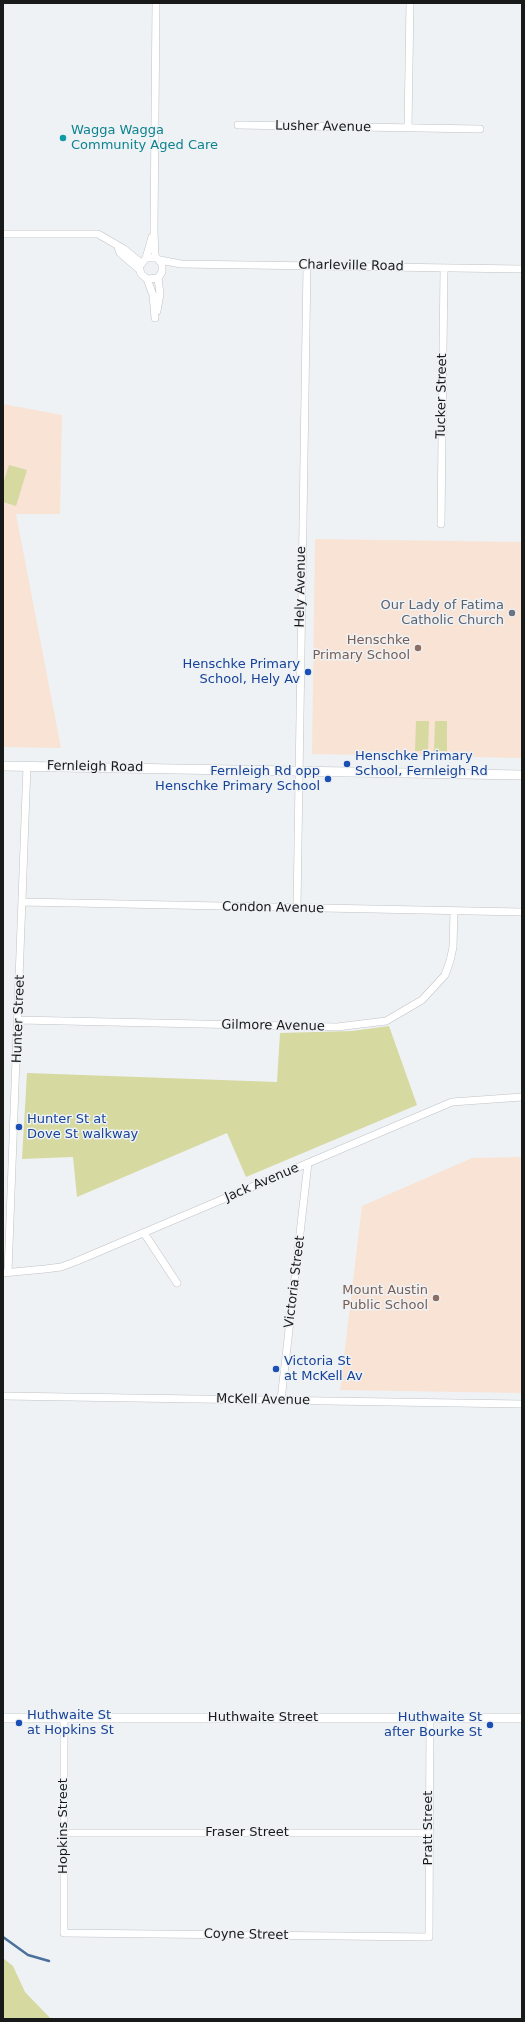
<!DOCTYPE html>
<style>
body{margin:0}
#map{position:relative;width:525px;height:2022px;overflow:hidden;background:#eff2f5;font-family:"DejaVu Sans",sans-serif}
canvas{display:block}
.frame{position:absolute;inset:0;border:4px solid #181a1a;pointer-events:none}
</style>
<div id="map">
<canvas width="525" height="2022"></canvas>
<div class="frame"></div>
</div>
<script>
const g = document.querySelector('canvas').getContext('2d');
g.lineJoin = 'round';
function fillPath(path, color) {
  g.fillStyle = color;
  g.fill(path, 'evenodd');
}
function shape(rows) {
  const path = new Path2D();
  for (const r of rows) {
    path.moveTo(r[0], r[1]);
    for (let i = 2; i < r.length; i += 2) path.lineTo(r[i], r[i + 1]);
  }
  return path;
}
function strokePath(path, color, width, dash) {
  g.strokeStyle = color;
  g.lineWidth = width;
  g.lineCap = dash ? 'butt' : 'round';
  g.setLineDash(dash || []);
  g.stroke(path);
}
function label(font, color, halo, rows, align = 'center') {
  g.font = font + ' "DejaVu Sans",sans-serif';
  g.lineWidth = 3;
  g.setLineDash([]);
  g.textBaseline = 'middle';
  g.strokeStyle = halo;
  g.fillStyle = color;
  for (const [text, x, y, turn = 0] of rows) {
    g.save();
    g.translate(x, y);
    g.rotate((+turn || 0) * Math.PI / 180);
    g.textAlign = isNaN(turn) ? turn : align;
    if (halo) g.strokeText(text, 0, 0);
    g.fillText(text, 0, 0);
    g.restore();
  }
}
const education = shape([
 [3,404,62,415,60,514,16,514,61,748,3,747],
 [315,539,522,542,522,758,312,754],
 [522,1157,522,1393,340,1390,362,1206,472,1158]
]);
const green = shape([
 [9,465,27,470,16,506,3,502,3,484],
 [416,721,429,721,428,751,415,751],
 [435,721,447,721,447,751,434,751],
 [389,1026,417,1105,246,1177,227,1133,77,1197,73,1157,22,1159,27,1073,277,1082,280,1033,352,1031],
 [3,1958,13,1966,25,1992,51,2019,3,2019]
]);
const stream = shape([
 [3,1937,28,1955,49,1961]
]);
const minor = shape([
 [238,125,480,129],
 [408,128,410,3],
 [3,234,98,234,124,249,141,263],
 [118,247,120,253,140,270],
 [155,257,154,231,156,3],
 [146,258,152,237],
 [160,260,181,264,522,269],
 [147,279,158,278,162,272,162,264,157,258,146,258,139,267,141,274,147,279,153,295,155,318],
 [157,311,160,294,158,278],
 [441,524,444,268],
 [23,902,522,912],
 [297,908,307,265],
 [19,1020,337,1027,386,1021,422,1000,445,975,450,961,453,947,454,911],
 [144,1233,177,1283],
 [8,1272,27,766],
 [3,1273,45,1269,61,1267,77,1261,452,1102,522,1097],
 [3,1396,522,1404],
 [281,1400,308,1163],
 [64,1718,64,1933,429,1937,430,1718],
 [64,1833,429,1833]
]);
const tertiary = shape([
 [3,766,522,775],
 [3,1718,522,1718]
]);
const markers = [
 [63,138,4,"#0f9aa8"],
 [512,613,4,"#6b7280"],
 [418,648,4,"#8d6e63"],
 [308,672,4,"#1a4fb4"],
 [347,764,4,"#1a4fb4"],
 [328,779,4,"#1a4fb4"],
 [19,1127,4,"#1a4fb4"],
 [436,1298,4,"#8d6e63"],
 [276,1369,4,"#1a4fb4"],
 [19,1723,4,"#1a4fb4"],
 [490,1725,4,"#1a4fb4"]
];
const streetNames = [
 ["Lusher Avenue",323,127,1],
 ["Charleville Road",351,266,1],
 ["Tucker Street",442,396,-89],
 ["Hely Avenue",301,587,-89],
 ["Fernleigh Road",95,767,1],
 ["Condon Avenue",273,908,1],
 ["Hunter Street",19,1019,-88],
 ["Gilmore Avenue",273,1026,1],
 ["Jack Avenue",262,1183,-23],
 ["Victoria Street",295,1282,-83],
 ["McKell Avenue",263,1400,1],
 ["Huthwaite Street",263,1718],
 ["Hopkins Street",64,1826,-90],
 ["Pratt Street",429,1828,-90],
 ["Fraser Street",247,1833],
 ["Coyne Street",246,1935,1]
];
const cultureNames = [
 ["Wagga Wagga",71,131],
 ["Community Aged Care",71,146]
];
const worshipNames = [
 ["Our Lady of Fatima",504,606],
 ["Catholic Church",504,621]
];
const educationNames = [
 ["Henschke",410,641],
 ["Primary School",410,656],
 ["Mount Austin",428,1291],
 ["Public School",428,1306]
];
const transitNames = [
 ["Henschke Primary",300,665,"right"],
 ["School, Hely Av",300,680,"right"],
 ["Henschke Primary",355,757],
 ["School, Fernleigh Rd",355,772],
 ["Fernleigh Rd opp",320,772,"right"],
 ["Henschke Primary School",320,787,"right"],
 ["Hunter St at",27,1120],
 ["Dove St walkway",27,1135],
 ["Victoria St",284,1362],
 ["at McKell Av",284,1377],
 ["Huthwaite St",27,1716],
 ["at Hopkins St",27,1731],
 ["Huthwaite St",482,1718,"right"],
 ["after Bourke St",482,1733,"right"]
];
fillPath(education, '#f8e3d5');
fillPath(green, '#d6d9a0');
strokePath(stream, '#4a719c', 2.5);
strokePath(minor, '#bfc2c5', 8);
strokePath(tertiary, '#bfc2c5', 10);
strokePath(minor, '#fff', 7);
strokePath(tertiary, '#fff', 9);
for (const [x, y, r, color] of markers) {
  const dot = new Path2D();
  dot.arc(x, y, r, 0, 2 * Math.PI);
  g.fillStyle = color;
  g.fill(dot);
  strokePath(dot, '#eff2f5', 1.5);
}
label('13px', '#181a1a', '#eff2f5', streetNames);
label('13px', '#0d838f', '#eff2f5', cultureNames, 'left');
label('13px', '#5b616d', '#eff2f5', worshipNames, 'right');
label('13px', '#785e54', '#eff2f5', educationNames, 'right');
label('13px', '#164399', '#eff2f5', transitNames, 'left');
</script>
